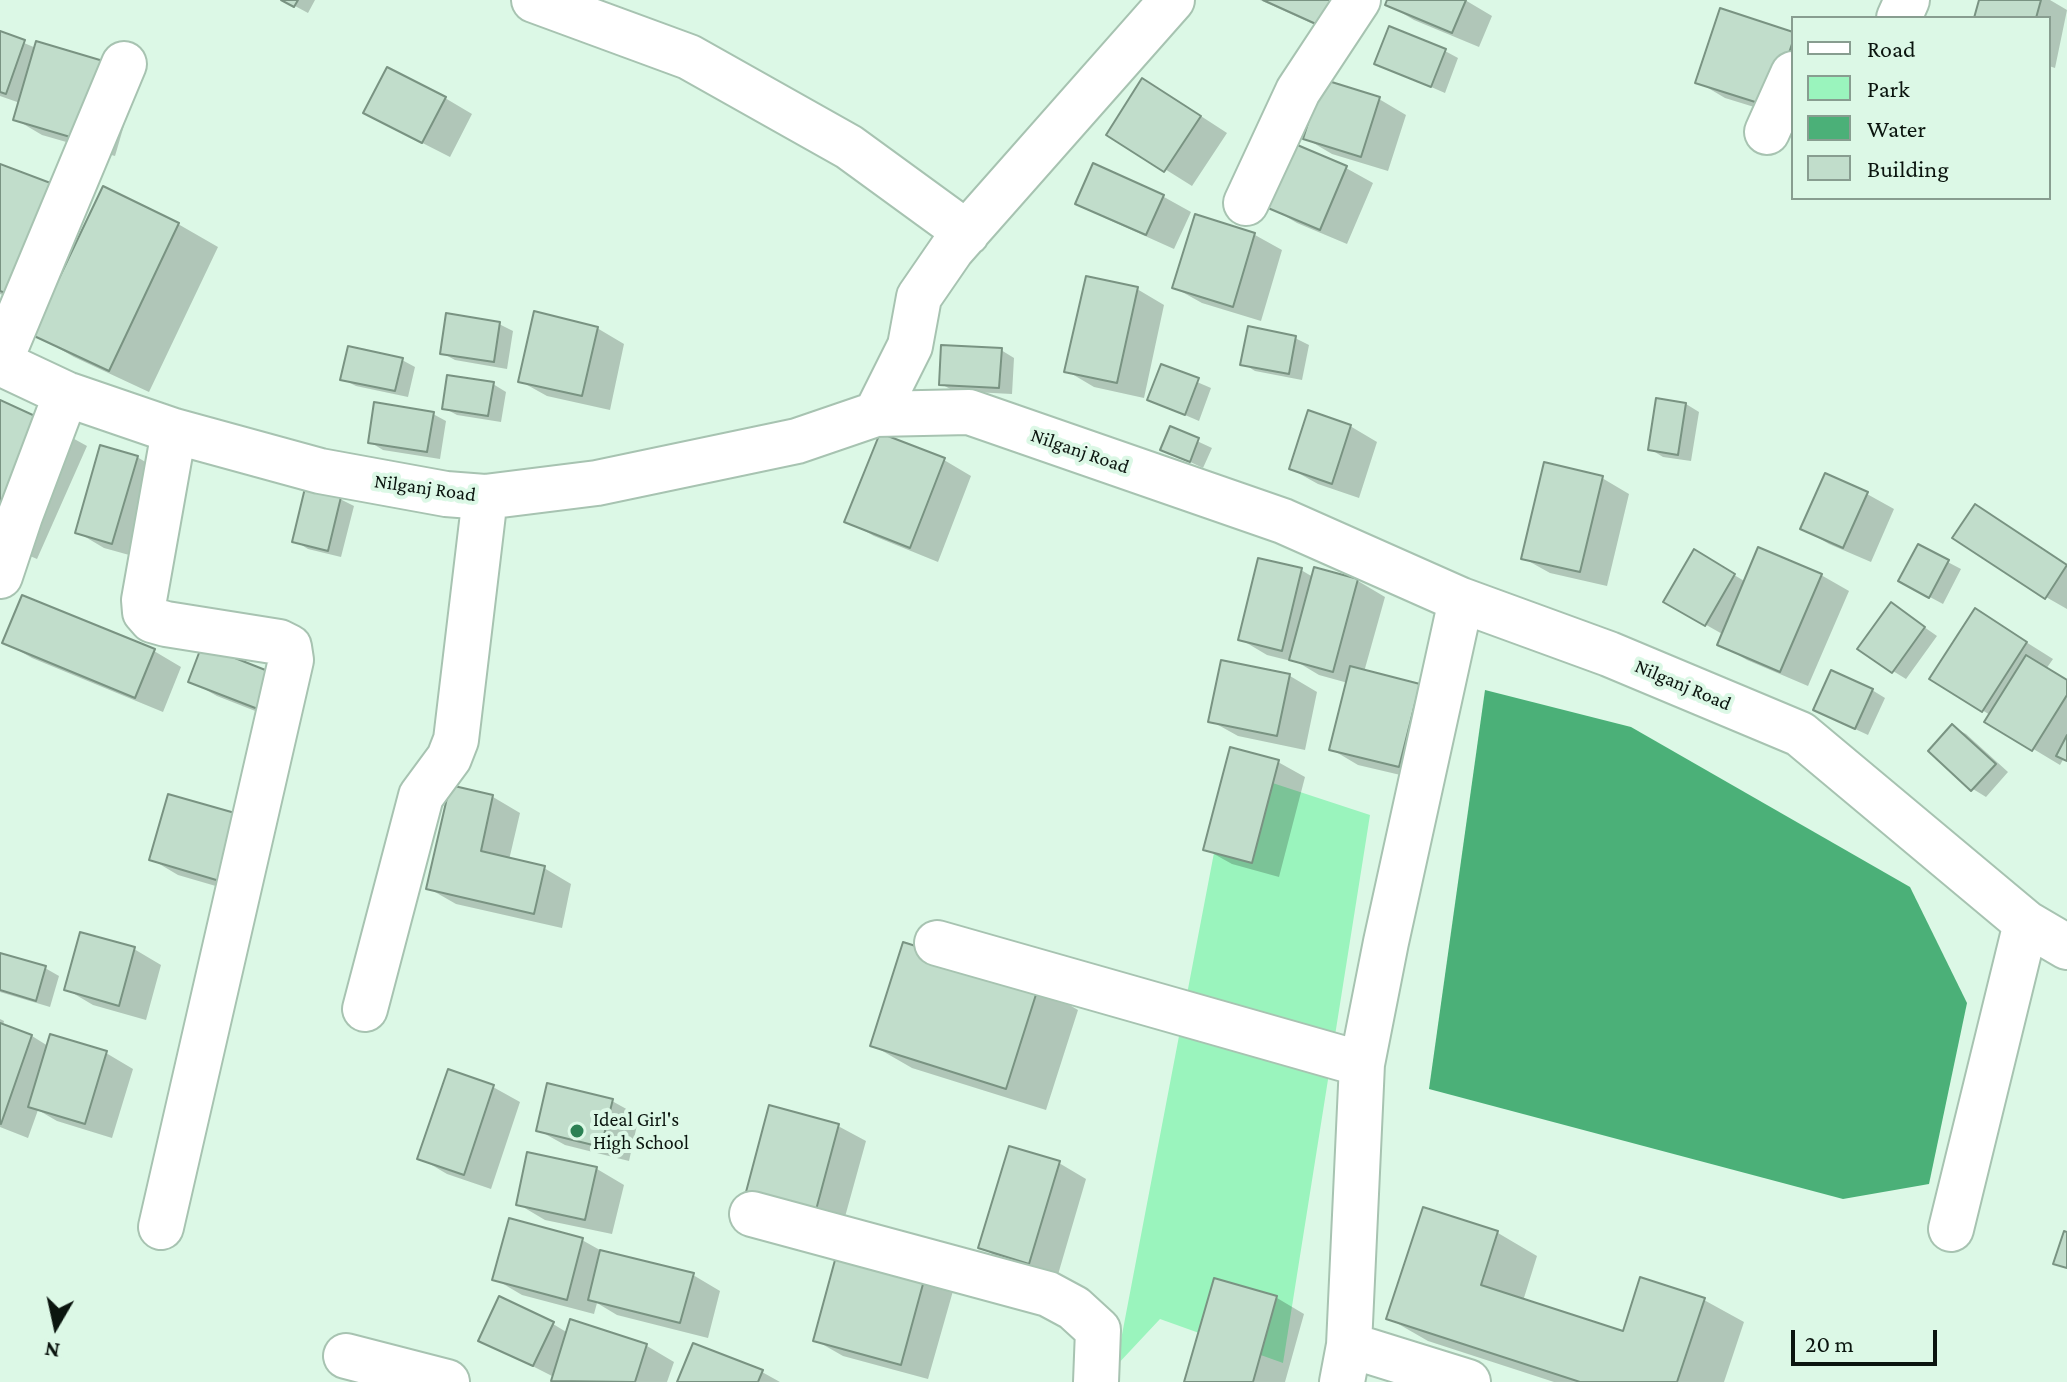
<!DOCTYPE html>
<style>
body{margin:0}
#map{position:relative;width:2067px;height:1382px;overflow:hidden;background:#dcf8e6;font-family:"Crimson Pro",serif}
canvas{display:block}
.legend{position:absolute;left:1791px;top:16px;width:260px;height:184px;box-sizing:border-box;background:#dcf8e6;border:2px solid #889d90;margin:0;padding:10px 14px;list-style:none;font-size:24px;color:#0b150f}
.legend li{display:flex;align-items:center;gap:16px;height:40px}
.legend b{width:40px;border:2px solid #889d90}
.north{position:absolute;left:16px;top:1286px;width:80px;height:80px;-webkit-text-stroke:6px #dcf8e6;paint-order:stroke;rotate:189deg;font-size:22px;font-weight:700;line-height:32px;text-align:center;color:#0b150f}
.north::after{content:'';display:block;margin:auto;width:28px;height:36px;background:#0b150f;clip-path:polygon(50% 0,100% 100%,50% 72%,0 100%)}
.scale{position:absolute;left:1791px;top:1330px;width:146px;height:36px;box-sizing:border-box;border:4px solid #0b150f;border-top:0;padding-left:10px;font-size:24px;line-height:28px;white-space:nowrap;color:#0b150f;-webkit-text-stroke:6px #dcf8e6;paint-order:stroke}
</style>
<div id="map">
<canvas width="2067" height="1382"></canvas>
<ul class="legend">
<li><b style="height:10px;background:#fff"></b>Road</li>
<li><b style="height:22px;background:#9af4bd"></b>Park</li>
<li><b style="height:22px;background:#4bb078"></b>Water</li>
<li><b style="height:22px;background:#c1ddcb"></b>Building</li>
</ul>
<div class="north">N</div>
<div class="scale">20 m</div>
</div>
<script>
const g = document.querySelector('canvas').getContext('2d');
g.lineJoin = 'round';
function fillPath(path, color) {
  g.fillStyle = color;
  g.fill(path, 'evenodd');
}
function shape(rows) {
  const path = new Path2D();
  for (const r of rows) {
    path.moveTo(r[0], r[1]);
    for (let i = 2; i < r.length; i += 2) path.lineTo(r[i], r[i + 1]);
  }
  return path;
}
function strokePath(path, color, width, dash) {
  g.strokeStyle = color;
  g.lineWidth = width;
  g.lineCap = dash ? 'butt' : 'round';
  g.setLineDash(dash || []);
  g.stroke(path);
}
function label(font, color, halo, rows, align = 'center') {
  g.font = font + ' "Crimson Pro",serif';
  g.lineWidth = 8;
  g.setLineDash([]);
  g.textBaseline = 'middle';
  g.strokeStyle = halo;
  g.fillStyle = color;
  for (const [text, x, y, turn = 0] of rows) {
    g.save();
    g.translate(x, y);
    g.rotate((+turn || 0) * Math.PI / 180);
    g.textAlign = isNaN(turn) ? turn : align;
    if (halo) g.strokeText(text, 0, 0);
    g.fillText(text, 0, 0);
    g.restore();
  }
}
const green = shape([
 [1230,769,1370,815,1283,1363,1160,1319,1116,1366]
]);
const water = shape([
 [1485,690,1631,727,1910,887,1967,1003,1929,1184,1843,1199,1429,1089]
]);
const shadow = shape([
 [284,0,315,0,308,13],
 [1260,0,1375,0,1355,43],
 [1389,0,1465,0,1492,16,1479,47,1414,20,1387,4],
 [1981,0,2050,0,2067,10,2055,68,2049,66,2049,18,1976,18],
 [0,33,36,48,137,81,115,156,42,135,15,119,20,103,0,96],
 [1793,34,1793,119,1725,98,1698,82],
 [1445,51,1458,58,1445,93,1376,63],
 [1170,96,1227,133,1192,186,1109,134],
 [445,98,472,114,450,157,393,128],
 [1379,99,1406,115,1388,171,1332,154,1305,138],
 [0,166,66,267,178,224,218,247,149,392,74,357,34,334,15,300,0,294],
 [1094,166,1164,197,1191,212,1174,249,1105,218,1078,203],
 [1346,168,1373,183,1347,244,1297,223,1270,207],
 [1196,217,1255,235,1282,250,1261,321,1202,303,1175,288],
 [1137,289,1164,305,1144,398,1094,387,1067,371],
 [499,324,513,331,507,369,455,360,442,353],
 [597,328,624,344,610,410,547,396,520,381],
 [1295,338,1309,345,1302,380,1255,371,1242,363],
 [1001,350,1014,358,1012,394,954,391,941,384],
 [402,360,415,367,408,397,356,386,342,379],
 [1162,367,1211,388,1199,421,1150,400],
 [493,384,506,392,501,422,457,415,444,408],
 [1658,400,1686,404,1699,412,1691,461,1663,457,1650,449],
 [0,402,47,424,87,446,37,559,0,543],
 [433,414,446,421,440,459,383,450,370,442],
 [1350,426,1377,442,1359,498,1318,484,1291,469],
 [1171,429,1212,448,1203,468,1163,449],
 [137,457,164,473,140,558,104,548,77,532],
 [944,460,971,476,938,562,874,536,847,521],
 [1602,478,1629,494,1607,586,1550,573,1523,558],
 [1867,494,1894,509,1871,562,1829,544,1802,528],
 [340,499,354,506,341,557,308,549,295,541],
 [1976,506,2067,565,2067,609,2046,597],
 [1919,547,1961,569,1943,604,1913,588],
 [1759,550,1821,575,1849,591,1808,686,1747,660,1720,644,1724,635,1666,602,1695,552,1746,582],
 [1301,570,1313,577,1315,570,1358,581,1385,597,1364,672,1419,686,1446,701,1426,781,1358,765,1331,749,1348,683,1319,675,1299,663,1267,655,1240,639],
 [1904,613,1937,636,1906,679,1893,671],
 [2002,627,2053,659,2046,669,2067,681,2067,760,2064,758,2060,765,1987,721,1990,715,1932,678],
 [4,642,154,651,181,667,163,712,32,658],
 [203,647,291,725,217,696,190,681],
 [1290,676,1317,692,1305,750,1238,736,1211,721],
 [1872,690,1885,698,1868,735,1829,717],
 [1953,727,1966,734,2008,772,1986,797,1973,789],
 [1278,762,1305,777,1279,877,1232,864,1205,849],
 [452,788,493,797,520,813,509,860,544,868,571,884,562,928,456,904,428,888],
 [269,833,250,896,178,875,151,859],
 [134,949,161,965,146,1020,93,1005,66,989],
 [0,955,45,968,59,976,50,1007,0,992],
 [1039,987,1078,1010,1046,1110,912,1068,872,1045],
 [0,1019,4,1021,3,1026,32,1036,48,1046,106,1053,133,1069,112,1138,57,1121,38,1110,28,1138,0,1127],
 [493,1087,520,1102,491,1189,447,1174,420,1158],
 [612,1101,639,1116,629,1161,565,1145,538,1130],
 [838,1126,866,1141,843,1224,775,1206],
 [529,1154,597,1169,624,1185,612,1234,545,1220,518,1204],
 [1059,1163,1086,1179,1057,1278,1008,1263,980,1247],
 [1424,1209,1498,1233,1537,1256,1523,1301,1624,1334,1704,1300,1744,1322,1724,1382,1554,1382,1428,1341,1388,1318],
 [582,1240,607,1254,693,1275,720,1291,708,1338,617,1315,597,1303,594,1314,522,1295,495,1279],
 [839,1252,953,1291,928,1379,843,1356,815,1340],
 [1215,1280,1277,1298,1304,1314,1285,1382,1186,1382],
 [572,1322,647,1346,674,1362,667,1382,557,1382,553,1380,554,1377,481,1340,553,1324,568,1333],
 [762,1372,780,1382,679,1382]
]);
const building = shape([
 [281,0,298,0,294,7,281,0],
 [1263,0,1341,0,1327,29,1263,0],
 [1387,0,1466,0,1452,33,1385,5,1387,0],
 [1979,0,2041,0,2036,18,1974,18,1979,0],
 [1720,8,1793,32,1793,41,1771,107,1695,83,1720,8],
 [1389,26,1446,49,1431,87,1374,64,1389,26],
 [0,31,25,40,6,94,0,92,0,31],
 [36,41,110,63,87,142,13,120,36,41],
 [387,67,446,97,422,143,363,113,387,67],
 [1142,78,1201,116,1164,172,1106,135,1142,78],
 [1322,79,1380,97,1361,157,1303,139,1322,79],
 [1295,144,1347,166,1320,230,1268,208,1295,144],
 [1093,163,1164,195,1146,235,1075,204,1093,163],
 [0,164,61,187,18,298,0,291,0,164],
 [103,186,179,223,109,371,32,335,103,186],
 [1195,214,1255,233,1233,307,1172,288,1195,214],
 [1086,276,1138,287,1117,383,1064,372,1086,276],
 [534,311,598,327,582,396,518,382,534,311],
 [446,313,500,322,494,362,440,354,446,313],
 [1248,326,1296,336,1289,374,1240,365,1248,326],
 [941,345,1002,348,999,388,939,385,941,345],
 [348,346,403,358,395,391,340,380,348,346],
 [1161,364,1199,378,1185,415,1147,400,1161,364],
 [447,375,494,382,488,416,442,409,447,375],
 [1656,398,1686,403,1678,455,1648,450,1656,398],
 [0,400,48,422,0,530,0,400],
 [374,402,434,412,427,452,368,443,374,402],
 [1308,410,1351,425,1332,484,1289,469,1308,410],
 [1170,426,1199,438,1190,462,1160,450,1170,426],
 [880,433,945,458,910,548,844,522,880,433],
 [100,445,138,456,112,544,75,533,100,445],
 [1544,462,1603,476,1580,572,1521,559,1544,462],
 [1825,473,1868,492,1843,548,1800,529,1825,473],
 [305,488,341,497,328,551,292,542,305,488],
 [1975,504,2067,565,2045,599,1952,538,1975,504],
 [1918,544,1949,560,1929,598,1898,581,1918,544],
 [1758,547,1822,574,1780,672,1717,645,1758,547],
 [1694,549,1735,574,1705,626,1663,602,1694,549],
 [1258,558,1302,568,1282,651,1238,640,1258,558],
 [1314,567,1358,579,1333,672,1289,660,1314,567],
 [22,595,155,649,135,698,2,643,22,595],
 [1891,602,1925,627,1892,673,1857,649,1891,602],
 [1975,608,2027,642,1982,712,1929,679,1975,608],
 [202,645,278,675,263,711,188,682,202,645],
 [2026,655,2067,680,2067,695,2032,751,1984,722,2026,655],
 [1221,660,1290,674,1277,736,1208,722,1221,660],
 [1350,666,1420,684,1399,767,1329,750,1350,666],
 [1831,670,1873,689,1855,729,1813,710,1831,670],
 [1952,724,1996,764,1971,791,1928,751,1952,724],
 [2067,735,2067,761,2056,756,2067,735],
 [1230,747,1279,760,1252,863,1203,850,1230,747],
 [450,785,493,795,481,851,545,866,534,914,426,889,450,785],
 [168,794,242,815,223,882,149,860,168,794],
 [80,932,135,947,119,1006,64,990,80,932],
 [903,942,1039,985,1006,1089,870,1046,903,942],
 [0,953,46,966,36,1001,0,990,0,953],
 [0,1023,32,1035,1,1124,0,1123,0,1023],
 [50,1034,107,1051,85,1124,28,1107,50,1034],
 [448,1069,494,1085,464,1175,417,1159,448,1069],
 [547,1083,613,1099,601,1147,536,1131,547,1083],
 [769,1105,839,1124,816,1210,746,1192,769,1105],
 [1009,1146,1060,1161,1029,1264,978,1248,1009,1146],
 [527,1152,597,1167,585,1220,516,1205,527,1152],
 [1423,1207,1498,1231,1481,1285,1623,1331,1640,1277,1705,1298,1677,1382,1580,1382,1386,1319,1423,1207],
 [509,1218,583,1238,567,1300,492,1280,509,1218],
 [2064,1231,2067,1232,2067,1268,2053,1264,2064,1231],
 [838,1249,926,1273,901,1365,813,1341,838,1249],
 [600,1250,694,1273,680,1323,588,1300,600,1250],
 [1214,1278,1277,1296,1253,1382,1184,1382,1214,1278],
 [499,1296,554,1322,533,1366,478,1341,499,1296],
 [570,1319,647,1344,635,1382,551,1381,570,1319],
 [693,1343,763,1370,758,1382,677,1382,693,1343]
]);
const minor = shape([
 [534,0,689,57,849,147,967,233],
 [1899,18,1907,0],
 [1767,132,1793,74],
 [1246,203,1298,91,1358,0],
 [0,361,124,64],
 [0,363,66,394,174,431,320,471,446,494,485,497,597,483,797,441,876,414,969,412,1283,521,1461,600,1609,654,1800,734,2026,923,2067,947],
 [876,414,910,346,919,297,952,249,1172,0],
 [0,576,20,516,66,394],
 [1461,600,1386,942,1362,1064,1349,1345,1468,1382],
 [937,943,1362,1064],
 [365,1009,421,796,449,758,456,740,485,497],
 [752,1214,1048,1294,1074,1308,1098,1330,1096,1382],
 [161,1227,291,660,289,647,279,642,166,624,152,620,145,612,144,600,174,431],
 [1951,1229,2026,923],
 [346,1356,447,1382],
 [1342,1382,1349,1345]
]);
const markers = [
 [577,1131,8,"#2c8154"]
];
const streetNames = [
 ["Nilganj Road",1080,451,19],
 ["Nilganj Road",425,488,8],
 ["Nilganj Road",1683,685,23]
];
const poiNames = [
 ["Ideal Girl's",593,1120],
 ["High School",593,1143]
];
fillPath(green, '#9af4bd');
fillPath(water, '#4bb078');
fillPath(shadow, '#0003');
fillPath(building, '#c1ddcb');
strokePath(building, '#799382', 2);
strokePath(minor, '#a7c3b1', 48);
strokePath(minor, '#fff', 44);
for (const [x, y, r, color] of markers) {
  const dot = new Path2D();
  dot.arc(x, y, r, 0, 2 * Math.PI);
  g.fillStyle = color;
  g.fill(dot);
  strokePath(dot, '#dcf8e6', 3);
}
label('20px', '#0b150f', '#dcf8e6', streetNames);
label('20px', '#0b150f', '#dcf8e6', poiNames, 'left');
</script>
